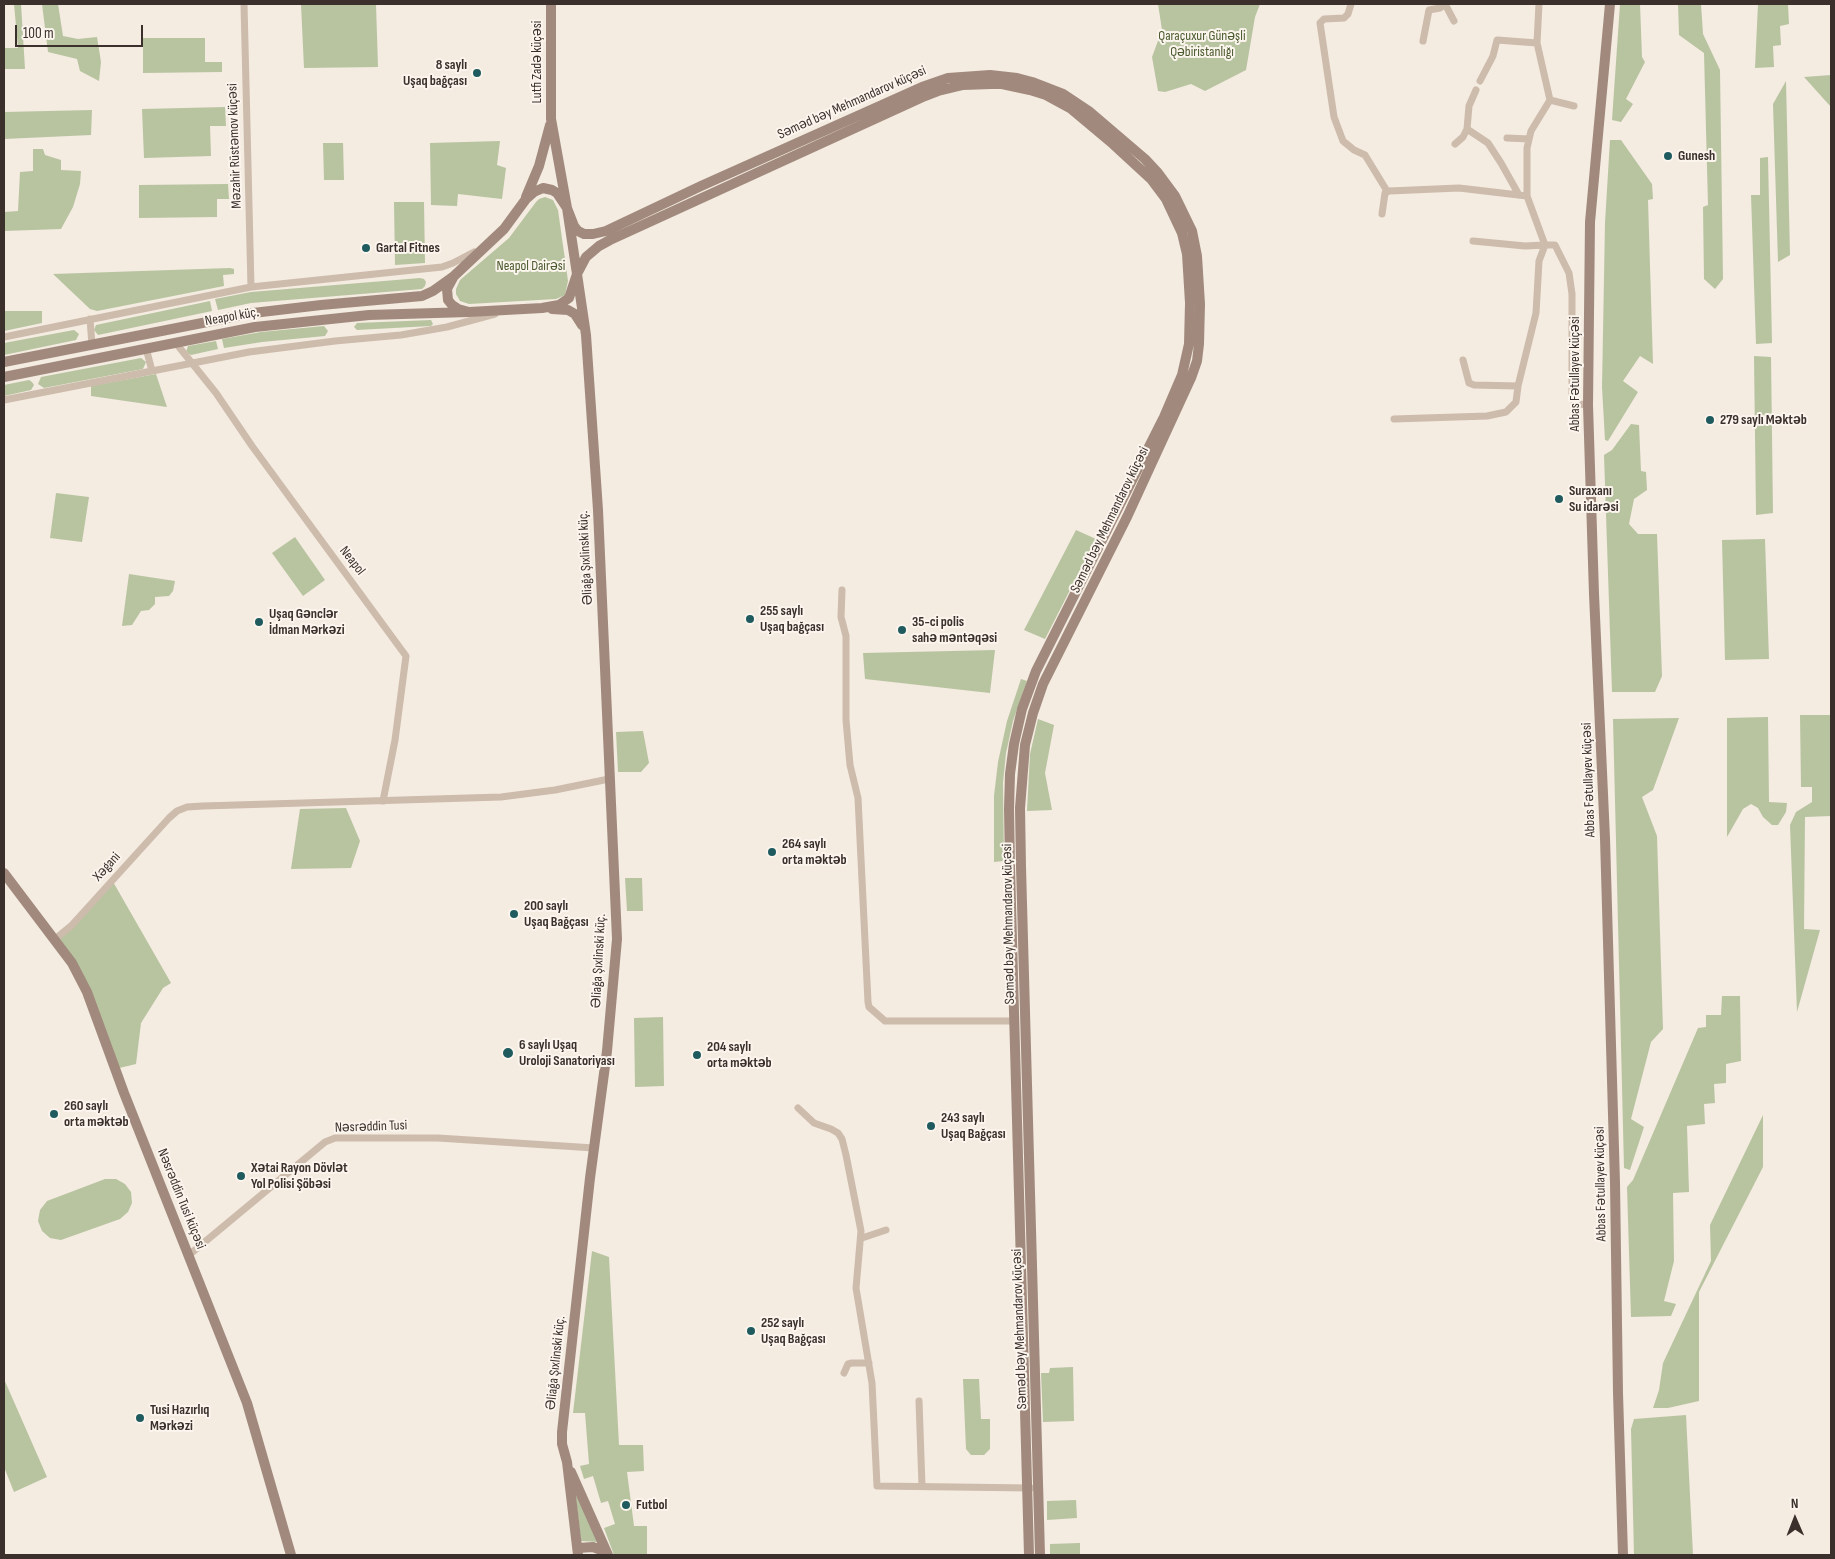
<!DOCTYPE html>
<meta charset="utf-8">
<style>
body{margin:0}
#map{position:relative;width:1835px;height:1559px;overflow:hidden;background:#f4ebe1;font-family:"Sofia Sans Condensed",sans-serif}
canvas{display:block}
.frame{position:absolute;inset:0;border:5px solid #3b302b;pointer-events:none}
.north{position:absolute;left:1770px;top:1494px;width:50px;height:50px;-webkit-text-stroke:4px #fbf5ee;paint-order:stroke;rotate:359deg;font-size:14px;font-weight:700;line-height:20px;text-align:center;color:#3b302b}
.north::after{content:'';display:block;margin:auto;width:18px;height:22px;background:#3b302b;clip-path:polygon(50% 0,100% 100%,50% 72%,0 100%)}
.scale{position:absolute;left:15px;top:25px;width:128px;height:22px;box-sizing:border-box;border:2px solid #3b302b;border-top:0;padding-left:6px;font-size:15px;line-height:18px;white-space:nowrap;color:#3b302b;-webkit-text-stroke:4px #fbf5ee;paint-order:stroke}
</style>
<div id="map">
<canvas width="1835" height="1559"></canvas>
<div class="frame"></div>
<div class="north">N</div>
<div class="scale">100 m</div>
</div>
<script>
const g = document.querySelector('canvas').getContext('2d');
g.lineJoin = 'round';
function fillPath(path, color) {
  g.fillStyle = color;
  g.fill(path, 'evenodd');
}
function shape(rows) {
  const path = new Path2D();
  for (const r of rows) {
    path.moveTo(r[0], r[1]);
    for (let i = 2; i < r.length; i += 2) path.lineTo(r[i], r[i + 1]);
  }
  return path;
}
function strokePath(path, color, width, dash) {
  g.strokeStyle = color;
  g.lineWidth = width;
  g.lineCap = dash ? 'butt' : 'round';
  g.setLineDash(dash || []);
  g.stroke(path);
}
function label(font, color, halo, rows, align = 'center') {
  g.font = font + ' "Sofia Sans Condensed",sans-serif';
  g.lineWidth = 4;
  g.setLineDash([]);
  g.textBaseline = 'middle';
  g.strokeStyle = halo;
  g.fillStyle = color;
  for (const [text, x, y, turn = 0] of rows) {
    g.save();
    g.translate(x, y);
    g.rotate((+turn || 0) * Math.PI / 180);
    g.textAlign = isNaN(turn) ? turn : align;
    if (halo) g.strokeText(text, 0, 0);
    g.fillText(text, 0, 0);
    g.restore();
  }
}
const green = shape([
 [14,4,21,4,25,69,4,69,4,48,18,48],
 [42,4,58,4,63,36,78,39,97,37,101,62,99,81,80,71,77,59,48,52],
 [301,4,376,4,378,67,304,68],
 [1158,4,1260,4,1255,17,1246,70,1205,91,1191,84,1165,92,1158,91,1152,57,1162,30],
 [1620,4,1640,4,1642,57,1645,62,1626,99,1633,104,1621,122,1612,120],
 [1678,4,1701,4,1703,34,1720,70,1723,279,1715,289,1704,279,1703,207,1708,205,1704,53,1679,35],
 [1758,4,1788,4,1789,24,1780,26,1781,45,1773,46,1774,67,1755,68],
 [143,38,205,38,205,62,222,62,222,72,143,73],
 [1831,75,1831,107,1804,77],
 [1786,81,1790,255,1778,262,1773,104],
 [225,107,226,126,210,126,211,156,144,158,142,109],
 [92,110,91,135,4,139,4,112],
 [1610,140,1621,140,1652,184,1653,199,1648,200,1653,364,1640,356,1623,381,1638,392,1608,441,1605,440,1602,387,1605,223],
 [500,141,497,165,506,168,502,199,458,194,457,206,431,205,430,143],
 [323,143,343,143,344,180,324,180],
 [33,149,43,149,45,155,61,160,61,170,81,171,80,184,73,207,61,229,4,231,4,212,18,211,20,172,33,171],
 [1768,157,1772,343,1756,344,1751,195,1760,195,1760,158],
 [228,184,229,199,217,199,217,217,139,218,139,185],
 [545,197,553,200,558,210,568,281,565,295,556,299,469,304,460,301,456,294,456,289,460,280,509,238,536,202,539,199],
 [394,202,424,202,425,263,395,265],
 [230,268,234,269,234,274,223,275,224,286,97,311,90,309,53,274],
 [420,278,424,279,426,282,425,286,422,289,251,303,218,310,215,299,251,292],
 [210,301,212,311,98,335,94,330,96,325],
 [4,311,42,311,42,323,4,331],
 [431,320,433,324,431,326,357,330,354,327,357,323],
 [324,326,328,331,325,336,262,342,224,348,222,339,261,332],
 [74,330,79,334,76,340,4,355,4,343],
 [216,341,218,349,191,355,186,352,188,346],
 [1754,356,1771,357,1773,513,1756,515],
 [141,358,146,362,143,369,44,388,38,384,41,377],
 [156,374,167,407,91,396,91,386],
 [29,380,32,382,34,385,31,390,4,396,4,385],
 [1631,424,1639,425,1641,471,1646,472,1647,490,1634,499,1629,524,1638,534,1657,534,1662,676,1655,692,1612,692,1604,455,1612,450],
 [56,493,89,497,82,542,50,538],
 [1076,530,1096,539,1045,639,1024,630],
 [295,537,325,580,303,596,272,553],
 [1765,539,1769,659,1725,660,1722,540],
 [129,574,175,581,173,591,169,596,155,597,155,604,149,610,141,611,132,625,122,626],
 [995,650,990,693,865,679,863,653],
 [1021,679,1027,681,1013,721,1006,753,1003,783,1004,861,994,862,994,796,998,762,1007,721],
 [1800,715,1831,715,1831,816,1805,817,1804,929,1820,930,1797,1012,1790,825,1796,812,1812,802,1812,787,1801,787],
 [1768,717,1769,802,1787,803,1786,812,1778,825,1772,825,1763,817,1758,808,1751,804,1743,809,1727,837,1727,718],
 [1679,718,1653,790,1642,797,1657,836,1663,1029,1651,1042,1631,1119,1644,1127,1630,1170,1624,1168,1613,719],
 [1038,719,1054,725,1045,773,1052,810,1027,811,1030,754],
 [643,731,649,763,641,772,618,772,616,732],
 [346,808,360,841,351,868,291,869,300,809],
 [625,878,642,878,643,911,627,911],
 [112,880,171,983,163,988,141,1023,136,1064,115,1069,99,1023,55,939],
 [1722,996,1740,996,1741,1061,1726,1064,1726,1083,1714,1084,1715,1103,1704,1104,1705,1124,1687,1126,1689,1192,1673,1193,1674,1261,1664,1301,1676,1304,1671,1316,1631,1317,1627,1187,1633,1180,1698,1028,1706,1027,1706,1015,1721,1015],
 [663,1017,664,1086,635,1087,634,1018],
 [1763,1115,1763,1167,1699,1292,1699,1401,1668,1408,1653,1408,1659,1390,1663,1363,1711,1261,1710,1225],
 [105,1179,116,1179,125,1184,131,1192,132,1203,128,1212,120,1219,61,1240,50,1238,42,1231,38,1221,40,1210,47,1201],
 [592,1251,609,1257,619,1445,643,1445,644,1471,627,1472,634,1526,647,1526,647,1555,614,1555,604,1528,615,1524,608,1501,601,1503,593,1476,584,1479,580,1466,589,1464,585,1413,573,1413],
 [1073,1367,1074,1421,1043,1422,1041,1373,1049,1373,1050,1368],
 [4,1379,47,1477,14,1492,4,1467],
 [963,1379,979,1379,981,1419,990,1419,990,1449,984,1455,971,1455,966,1449],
 [1686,1415,1693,1555,1634,1555,1631,1429,1634,1419],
 [575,1490,599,1542,581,1541],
 [1076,1500,1077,1518,1047,1520,1047,1501],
 [1080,1543,1080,1555,1050,1555,1050,1544]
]);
const minor = shape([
 [244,4,251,287],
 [1351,4,1348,14,1344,18,1324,19,1320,23,1334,117,1343,141,1354,150,1365,155,1387,191],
 [1445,4,1454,21],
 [1539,4,1537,43,1550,100,1531,131,1527,148,1527,196,1545,245,1555,245,1569,273,1572,294,1572,396,1574,401,1578,404,1588,405],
 [1423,41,1429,10,1440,8,1445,4],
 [1480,81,1493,56,1497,40,1537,43],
 [1550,100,1574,106],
 [1467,129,1488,143,1501,163,1519,195],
 [1507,138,1529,139],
 [1455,144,1463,137,1467,129,1469,106,1476,90],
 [1382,214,1385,193,1389,191,1459,188,1527,196],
 [90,319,92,345],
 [4,337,251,287,442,267,453,263,474,252],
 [175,342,216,393,252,446,406,656,395,740,383,801],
 [146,348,152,371],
 [1463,360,1469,383,1474,385,1518,386],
 [4,400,249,352,335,341,401,335,447,327,495,314],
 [1394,419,1487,416,1506,412,1516,402,1518,386,1536,313,1539,261,1545,245,1525,246,1473,241],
 [842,590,841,617,846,636,846,720,850,765,858,798,868,1002,869,1007,885,1021,1013,1021],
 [55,939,71,926,169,818,177,811,187,807,203,806,501,797,555,790,609,779],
 [798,1108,814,1123,831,1129,838,1133,842,1139,846,1155,861,1231,856,1288,872,1383,877,1486,1031,1488],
 [862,1238,886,1230],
 [189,1255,325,1142,335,1138,438,1138,594,1148],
 [844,1373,848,1364,852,1363,869,1363],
 [919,1401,922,1486]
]);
const secondary = shape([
 [551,4,551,119,567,208,574,226,578,231,584,234,593,234,606,231,701,186,922,87,948,78,990,75,1017,78,1032,82,1063,94,1090,112,1145,159,1158,173,1175,196,1192,231,1197,256,1200,304,1199,344,1197,361,1191,378,1127,517,1043,684,1033,713,1025,745,1020,808,1021,867,1040,1555],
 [1610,4,1590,222,1588,405,1594,594,1605,838,1615,1183,1618,1393,1623,1555],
 [543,188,552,190,557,193,567,208,577,274,569,298,559,305,542,308,469,312,458,309,452,305,448,300,447,289,454,276,504,229,526,199,534,192,543,188],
 [526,197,539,166,550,125],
 [552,309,568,310,575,314,582,325],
 [4,362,253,313,321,305,422,296,433,291,454,276],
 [4,377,255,327,369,315,469,312],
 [4,873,72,963,87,992,124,1093,247,1403,291,1555],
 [571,1472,608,1555],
 [578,1548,593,1547,601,1550,606,1555],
 [578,1555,567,1462,562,1444,562,1432,590,1178,607,1051,617,939,598,510,586,335,577,274,586,257,599,246,610,240,925,96,938,91,963,85,991,84,1002,84,1030,90,1046,95,1070,108,1113,144,1151,179,1166,199,1182,233,1187,254,1190,303,1189,344,1182,375,1164,417,1036,671,1022,709,1014,744,1010,774,1009,809,1010,867,1029,1555]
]);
const markers = [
 [477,73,5,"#1f5a5e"],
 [1668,156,5,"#1f5a5e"],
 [366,248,5,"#1f5a5e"],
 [1710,420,5,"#1f5a5e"],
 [1559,499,5,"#1f5a5e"],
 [750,619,5,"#1f5a5e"],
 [259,622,5,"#1f5a5e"],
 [902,630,5,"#1f5a5e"],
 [772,852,5,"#1f5a5e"],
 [514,914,5,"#1f5a5e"],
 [508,1053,6,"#1f5a5e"],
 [697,1055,5,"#1f5a5e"],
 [54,1114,5,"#1f5a5e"],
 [931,1126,5,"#1f5a5e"],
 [241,1176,5,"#1f5a5e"],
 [751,1331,5,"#1f5a5e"],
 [140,1418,5,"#1f5a5e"],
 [626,1505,5,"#1f5a5e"]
];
const parkNames = [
 ["Qaraçuxur Günəşli",1202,36],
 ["Qəbiristanlığı",1202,52],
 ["Neapol Dairəsi",531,266]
];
const streetNames = [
 ["Lutfi Zadə küçəsi",537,62,-90],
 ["Səməd bəy Mehmandarov küçəsi",852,103,-24],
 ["Məzahir Rüstəmov küçəsi",235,146,-92],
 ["Neapol küç.",232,317,-10],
 ["Abbas Fətullayev küçəsi",1575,374,-90],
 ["Səməd bəy Mehmandarov küçəsi",1110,520,-64],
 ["Əliağa Şıxlinski küç.",586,558,-93],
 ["Neapol",352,561,52],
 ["Abbas Fətullayev küçəsi",1589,780,-92],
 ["Xəgani",107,867,-48],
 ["Səməd bəy Mehmandarov küçəsi",1009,924,-91],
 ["Əliağa Şıxlinski küç.",599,961,-87],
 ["Nəsrəddin Tusi",371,1127,-2],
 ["Abbas Fətullayev küçəsi",1601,1184,-91],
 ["Nəsrəddin Tusi küçəsi",181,1199,68],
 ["Səməd bəy Mehmandarov küçəsi",1020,1329,-92],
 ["Əliağa Şıxlinski küç.",556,1363,-84]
];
const poiNames = [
 ["8 saylı",467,65,"right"],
 ["Uşaq bağçası",467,81,"right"],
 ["Gunesh",1678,156],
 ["Gartal Fitnes",376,248],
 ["279 saylı Məktəb",1720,420],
 ["Suraxanı",1569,491],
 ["Su idarəsi",1569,507],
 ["255 saylı",760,611],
 ["Uşaq bağçası",760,627],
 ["Uşaq Gənclər",269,614],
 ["İdman Mərkəzi",269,630],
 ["35-ci polis",912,622],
 ["sahə məntəqəsi",912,638],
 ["264 saylı",782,844],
 ["orta məktəb",782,860],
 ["200 saylı",524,906],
 ["Uşaq Bağçası",524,922],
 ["6 saylı Uşaq",519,1045],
 ["Uroloji Sanatoriyası",519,1061],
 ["204 saylı",707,1047],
 ["orta məktəb",707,1063],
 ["260 saylı",64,1106],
 ["orta məktəb",64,1122],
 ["243 saylı",941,1118],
 ["Uşaq Bağçası",941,1134],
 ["Xətai Rayon Dövlət",251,1168],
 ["Yol Polisi Şöbəsi",251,1184],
 ["252 saylı",761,1323],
 ["Uşaq Bağçası",761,1339],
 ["Tusi Hazırlıq",150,1410],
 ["Mərkəzi",150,1426],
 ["Futbol",636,1505]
];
fillPath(green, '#b8c4a0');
strokePath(minor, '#cdbbac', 7);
strokePath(secondary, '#a18a7d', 10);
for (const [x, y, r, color] of markers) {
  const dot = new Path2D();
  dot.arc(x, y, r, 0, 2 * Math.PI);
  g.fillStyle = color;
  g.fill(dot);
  strokePath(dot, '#fbf5ee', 2);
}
label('14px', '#4a5a2e', '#fbf5ee', parkNames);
label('14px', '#3b302b', '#fbf5ee', streetNames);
label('bold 14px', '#3b302b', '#fbf5ee', poiNames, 'left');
</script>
